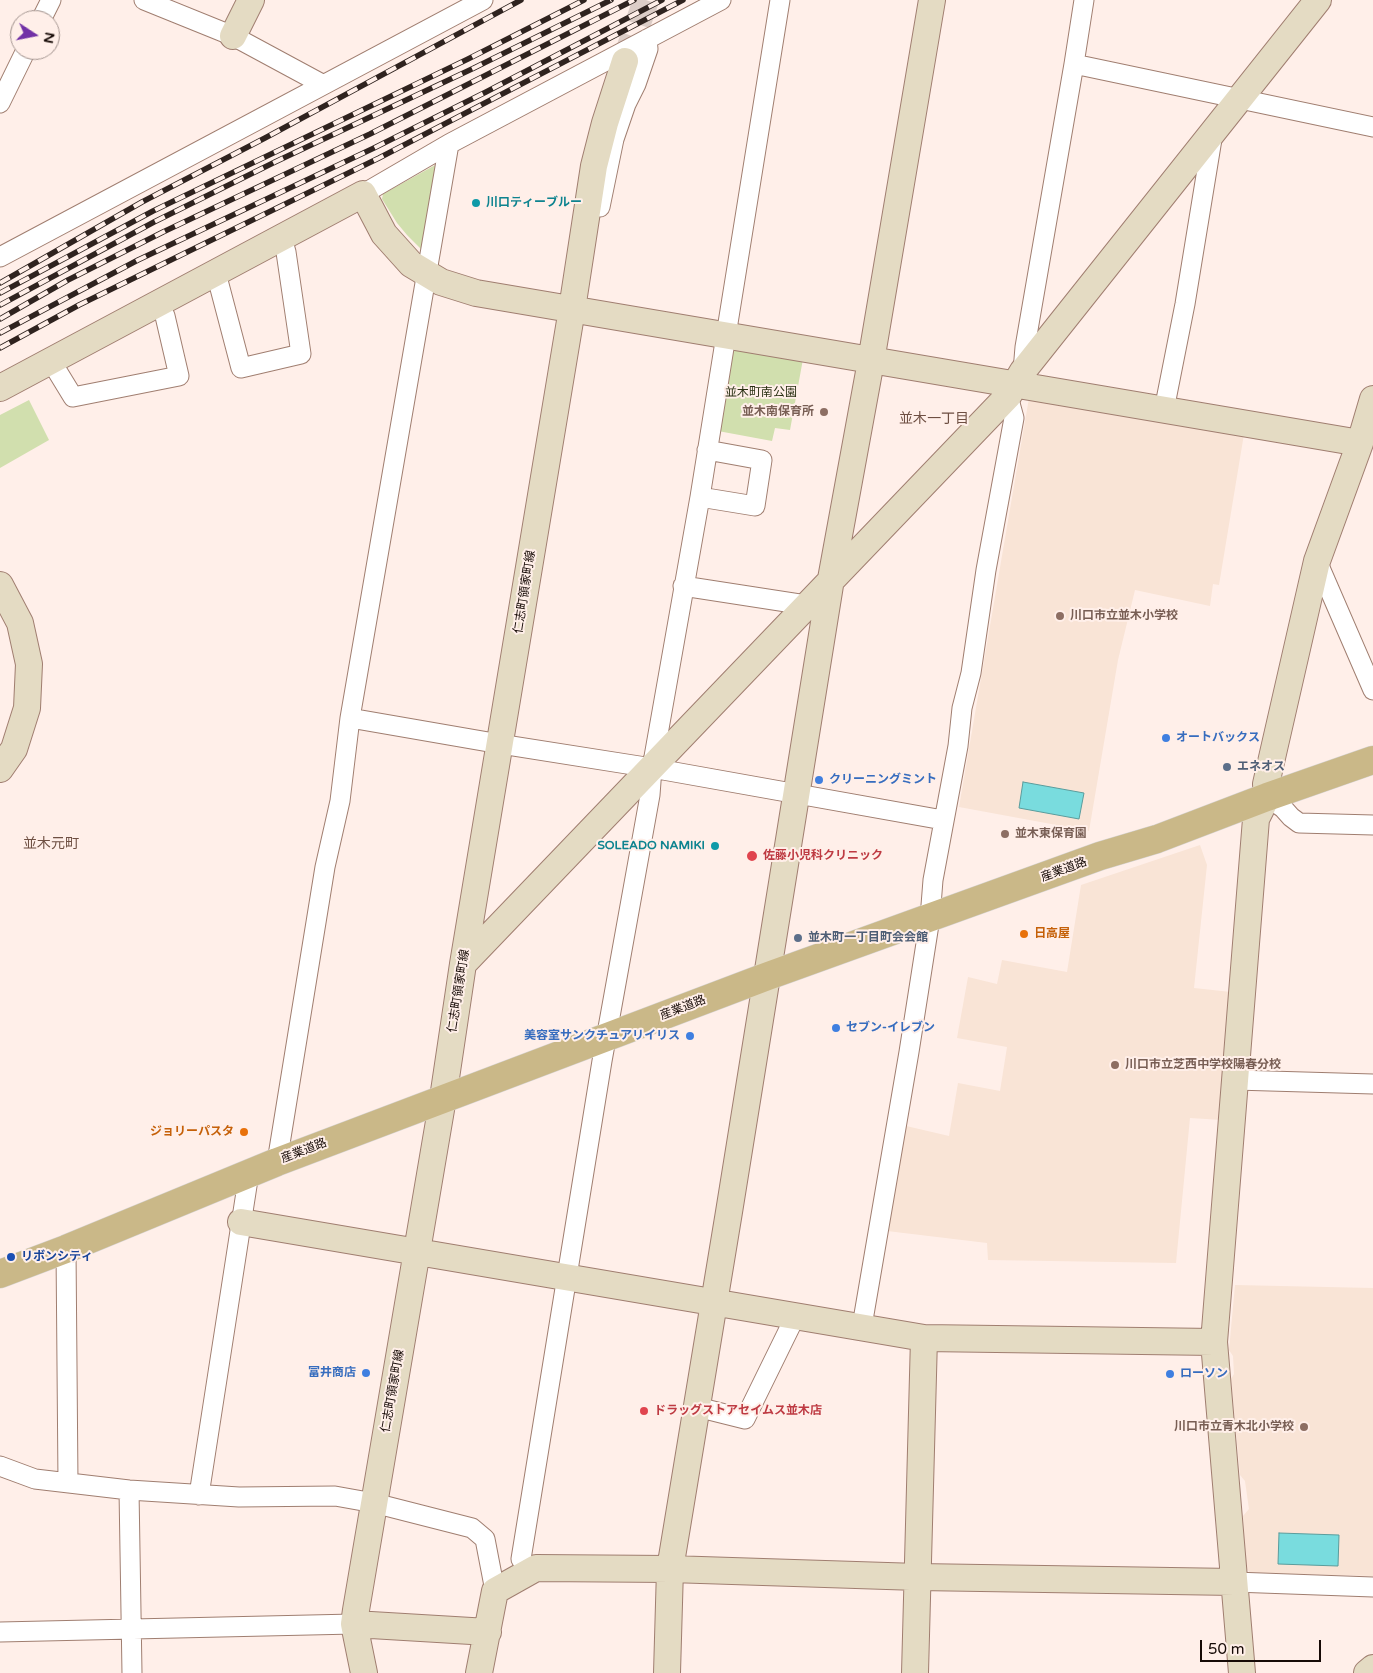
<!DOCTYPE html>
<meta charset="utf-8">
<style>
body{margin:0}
#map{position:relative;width:1373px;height:1673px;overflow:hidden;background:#ffefe9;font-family:"Varela Round",sans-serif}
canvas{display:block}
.north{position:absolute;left:10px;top:10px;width:50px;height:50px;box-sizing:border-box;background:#ffefe9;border:1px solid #a2938e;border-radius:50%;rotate:101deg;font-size:14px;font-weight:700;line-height:20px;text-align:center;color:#160a06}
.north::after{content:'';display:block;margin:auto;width:18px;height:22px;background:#7131a6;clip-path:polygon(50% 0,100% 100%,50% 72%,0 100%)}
.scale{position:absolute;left:1200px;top:1640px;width:121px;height:22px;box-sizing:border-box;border:2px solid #160a06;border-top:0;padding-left:6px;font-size:15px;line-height:18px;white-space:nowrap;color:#160a06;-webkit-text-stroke:4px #ffefe9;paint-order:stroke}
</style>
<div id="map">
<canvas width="1373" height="1673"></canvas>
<div class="north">N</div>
<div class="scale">50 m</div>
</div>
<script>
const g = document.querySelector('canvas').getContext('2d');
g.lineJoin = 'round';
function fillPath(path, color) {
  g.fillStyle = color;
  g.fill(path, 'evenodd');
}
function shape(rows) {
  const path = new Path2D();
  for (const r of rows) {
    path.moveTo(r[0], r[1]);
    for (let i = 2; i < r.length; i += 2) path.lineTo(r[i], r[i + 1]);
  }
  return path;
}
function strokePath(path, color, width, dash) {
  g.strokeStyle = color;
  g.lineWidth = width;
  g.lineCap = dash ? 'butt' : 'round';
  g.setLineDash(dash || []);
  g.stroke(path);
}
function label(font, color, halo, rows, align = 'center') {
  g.font = font + ' "Varela Round","Noto Sans JP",sans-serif';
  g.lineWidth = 4;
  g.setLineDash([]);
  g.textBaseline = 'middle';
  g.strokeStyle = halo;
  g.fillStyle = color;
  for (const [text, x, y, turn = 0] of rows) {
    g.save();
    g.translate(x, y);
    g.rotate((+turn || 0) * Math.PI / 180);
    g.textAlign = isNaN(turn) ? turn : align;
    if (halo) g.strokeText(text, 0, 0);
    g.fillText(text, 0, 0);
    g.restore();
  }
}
const education = shape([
 [1029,398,1244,434,1219,585,1213,584,1210,606,1135,590,1118,660,1089,831,959,807],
 [1200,845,1207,865,1194,988,1231,992,1222,1120,1190,1118,1176,1263,988,1260,987,1243,887,1231,902,1125,949,1136,958,1083,1000,1091,1007,1047,957,1038,968,977,997,984,1002,960,1067,972,1081,885],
 [1235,1285,1373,1288,1373,1576,1251,1573,1245,1568,1243,1516,1249,1509,1245,1481,1240,1475,1231,1379,1234,1374,1233,1356,1229,1350]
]);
const green = shape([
 [437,164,422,250,407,235,397,223,382,199,383,194],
 [733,346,803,359,790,430,775,428,772,441,718,431],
 [29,400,49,440,0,468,0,415]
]);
const water = shape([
 [1023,782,1084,793,1079,819,1019,808,1023,782],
 [1279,1533,1339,1535,1338,1566,1278,1564,1279,1533]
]);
const secondaryTunnel = shape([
 [625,61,646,0]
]);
const street = shape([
 [144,0,233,36,322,84],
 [41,20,51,0],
 [1074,64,1373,127],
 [0,103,26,50],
 [363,194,449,144,721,0],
 [600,207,614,139,626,104,636,84,648,49,647,39],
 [0,257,483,0],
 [216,273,241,368,301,354,286,252,282,238],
 [51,361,73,397,179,376,165,316,159,304],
 [1023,371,1025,347,1074,64,1084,0],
 [1164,410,1185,304,1213,133],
 [700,497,755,506,762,460,707,450],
 [1317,561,1373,690],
 [683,586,806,605],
 [350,718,500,744,652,768,943,820],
 [1267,797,1283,808,1291,817,1299,823,1373,825],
 [1235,1080,1373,1084],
 [277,1162,325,867,340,801,350,718,449,144],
 [66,1249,68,1483],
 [862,1326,909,1052,930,918,933,880,958,746,962,708,971,673,986,570,1014,418,1008,396],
 [697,1407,745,1419,796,1315],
 [0,1466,35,1479,129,1490,239,1497,335,1496,374,1503,472,1528,485,1539,495,1591],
 [129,1490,132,1673],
 [199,1495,249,1173],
 [529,1572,521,1559,602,1061,650,795,652,768,700,497,780,0],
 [1234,1582,1373,1587],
 [0,1632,354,1624]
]);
const secondary = shape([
 [233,36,251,0],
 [0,388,363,194,384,234,411,264,441,282,476,293,1360,443],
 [0,585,20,623,29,664,27,708,14,749,0,769],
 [463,964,1008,396,1023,371,1318,0],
 [241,1222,924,1338,1214,1342],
 [354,1624,488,1632],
 [364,1673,354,1624,356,1610,443,1098,463,964,572,309,594,166,605,123,625,61],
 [479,1673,495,1591,536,1568,670,1569,918,1577,1234,1582],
 [667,1673,670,1569,729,1212,831,579,871,361,932,0],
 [915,1673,924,1338],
 [1242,1673,1214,1342,1256,819,1267,797,1266,784,1317,561,1360,443,1373,399],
 [1367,1673,1373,1668]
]);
const primary = shape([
 [0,1274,66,1249,277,1162,768,976,1100,856,1157,839,1267,797,1373,760]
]);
const rail = shape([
 [0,283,142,202,265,138,521,0],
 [0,293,153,211,468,59,584,0],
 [0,305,154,222,275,162,474,68,611,0],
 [0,319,68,280,163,232,370,134,634,0],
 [0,333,138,260,374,148,486,92,662,0],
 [0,348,79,305,379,158,683,0]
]);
const markers = [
 [476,203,5,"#0f9aa8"],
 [824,412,5,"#8d6e63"],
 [1060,616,5,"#8d6e63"],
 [1166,738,5,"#3f7fe0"],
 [1227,767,5,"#5c6f8a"],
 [819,780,5,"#3f7fe0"],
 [1005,834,5,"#8d6e63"],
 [715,846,5,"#0f9aa8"],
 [752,856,6,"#e0444e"],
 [1024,934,5,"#e8710a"],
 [798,938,5,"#5c6f8a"],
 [836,1028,5,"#3f7fe0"],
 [690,1036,5,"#3f7fe0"],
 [1115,1065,5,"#8d6e63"],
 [244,1132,5,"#e8710a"],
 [11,1257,5,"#1a4fb4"],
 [366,1373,5,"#3f7fe0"],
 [1170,1374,5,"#3f7fe0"],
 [644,1411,5,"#e0444e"],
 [1304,1427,5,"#8d6e63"]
];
const cultureNames = [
 ["川口ティーブルー",486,203],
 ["SOLEADO NAMIKI",705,846,"right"]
];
const parkNames = [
 ["並木町南公園",761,393]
];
const educationNames = [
 ["並木南保育所",814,412,"right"],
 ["川口市立並木小学校",1070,616],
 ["並木東保育園",1015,834],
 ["川口市立芝西中学校陽春分校",1125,1065],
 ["川口市立青木北小学校",1294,1427,"right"]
];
const streetNames = [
 ["仁志町領家町線",525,592,-81],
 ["産業道路",1064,870,-20],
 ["仁志町領家町線",459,991,-81],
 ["産業道路",683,1008,-21],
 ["産業道路",304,1151,-21],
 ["仁志町領家町線",393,1391,-80]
];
const shopNames = [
 ["オートバックス",1176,738],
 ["クリーニングミント",829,780],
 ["セブン-イレブン",846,1028],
 ["美容室サンクチュアリイリス",680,1036,"right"],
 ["富井商店",356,1373,"right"],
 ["ローソン",1180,1374]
];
const serviceNames = [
 ["エネオス",1237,767],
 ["並木町一丁目町会会館",808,938]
];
const healthNames = [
 ["佐藤小児科クリニック",763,856],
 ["ドラッグストアセイムス並木店",654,1411]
];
const foodNames = [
 ["日高屋",1034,934],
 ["ジョリーパスタ",234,1132,"right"]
];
const transitNames = [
 ["リボンシティ",21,1257]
];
const neighbourhoodNames = [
 ["並木一丁目",934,419],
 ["並木元町",51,844]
];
fillPath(education, '#f9e4d6');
fillPath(green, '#d1dfae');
fillPath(water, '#79dcde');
strokePath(water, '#5b9d9d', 1);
strokePath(secondaryTunnel, '#dccdc7', 26, [26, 13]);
strokePath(street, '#a07e70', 21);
strokePath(secondary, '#a07e70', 28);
strokePath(primary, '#d5d3d2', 29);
strokePath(street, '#fff', 19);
strokePath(secondary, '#e4dbc3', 26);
strokePath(primary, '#cab888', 28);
strokePath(rail, '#2f231f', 5.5);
strokePath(rail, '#ffefe9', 4, [11]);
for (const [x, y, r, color] of markers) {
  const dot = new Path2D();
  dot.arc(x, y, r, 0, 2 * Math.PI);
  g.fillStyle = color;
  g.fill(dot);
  strokePath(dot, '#ffefe9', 2);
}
label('bold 12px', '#0d838f', '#ffefe9', cultureNames, 'left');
label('12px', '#282f11', '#ffefe9', parkNames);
label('bold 12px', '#785e54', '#ffefe9', educationNames, 'left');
label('12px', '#160a06', '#ffefe9', streetNames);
label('bold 12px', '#366cbe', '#ffefe9', shopNames, 'left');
label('bold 12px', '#4e5e75', '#ffefe9', serviceNames, 'left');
label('bold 12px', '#be3a42', '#ffefe9', healthNames, 'left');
label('bold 12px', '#c56008', '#ffefe9', foodNames, 'left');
label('bold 12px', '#164399', '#ffefe9', transitNames, 'left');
label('14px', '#6e4f42', '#ffefe9', neighbourhoodNames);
</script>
